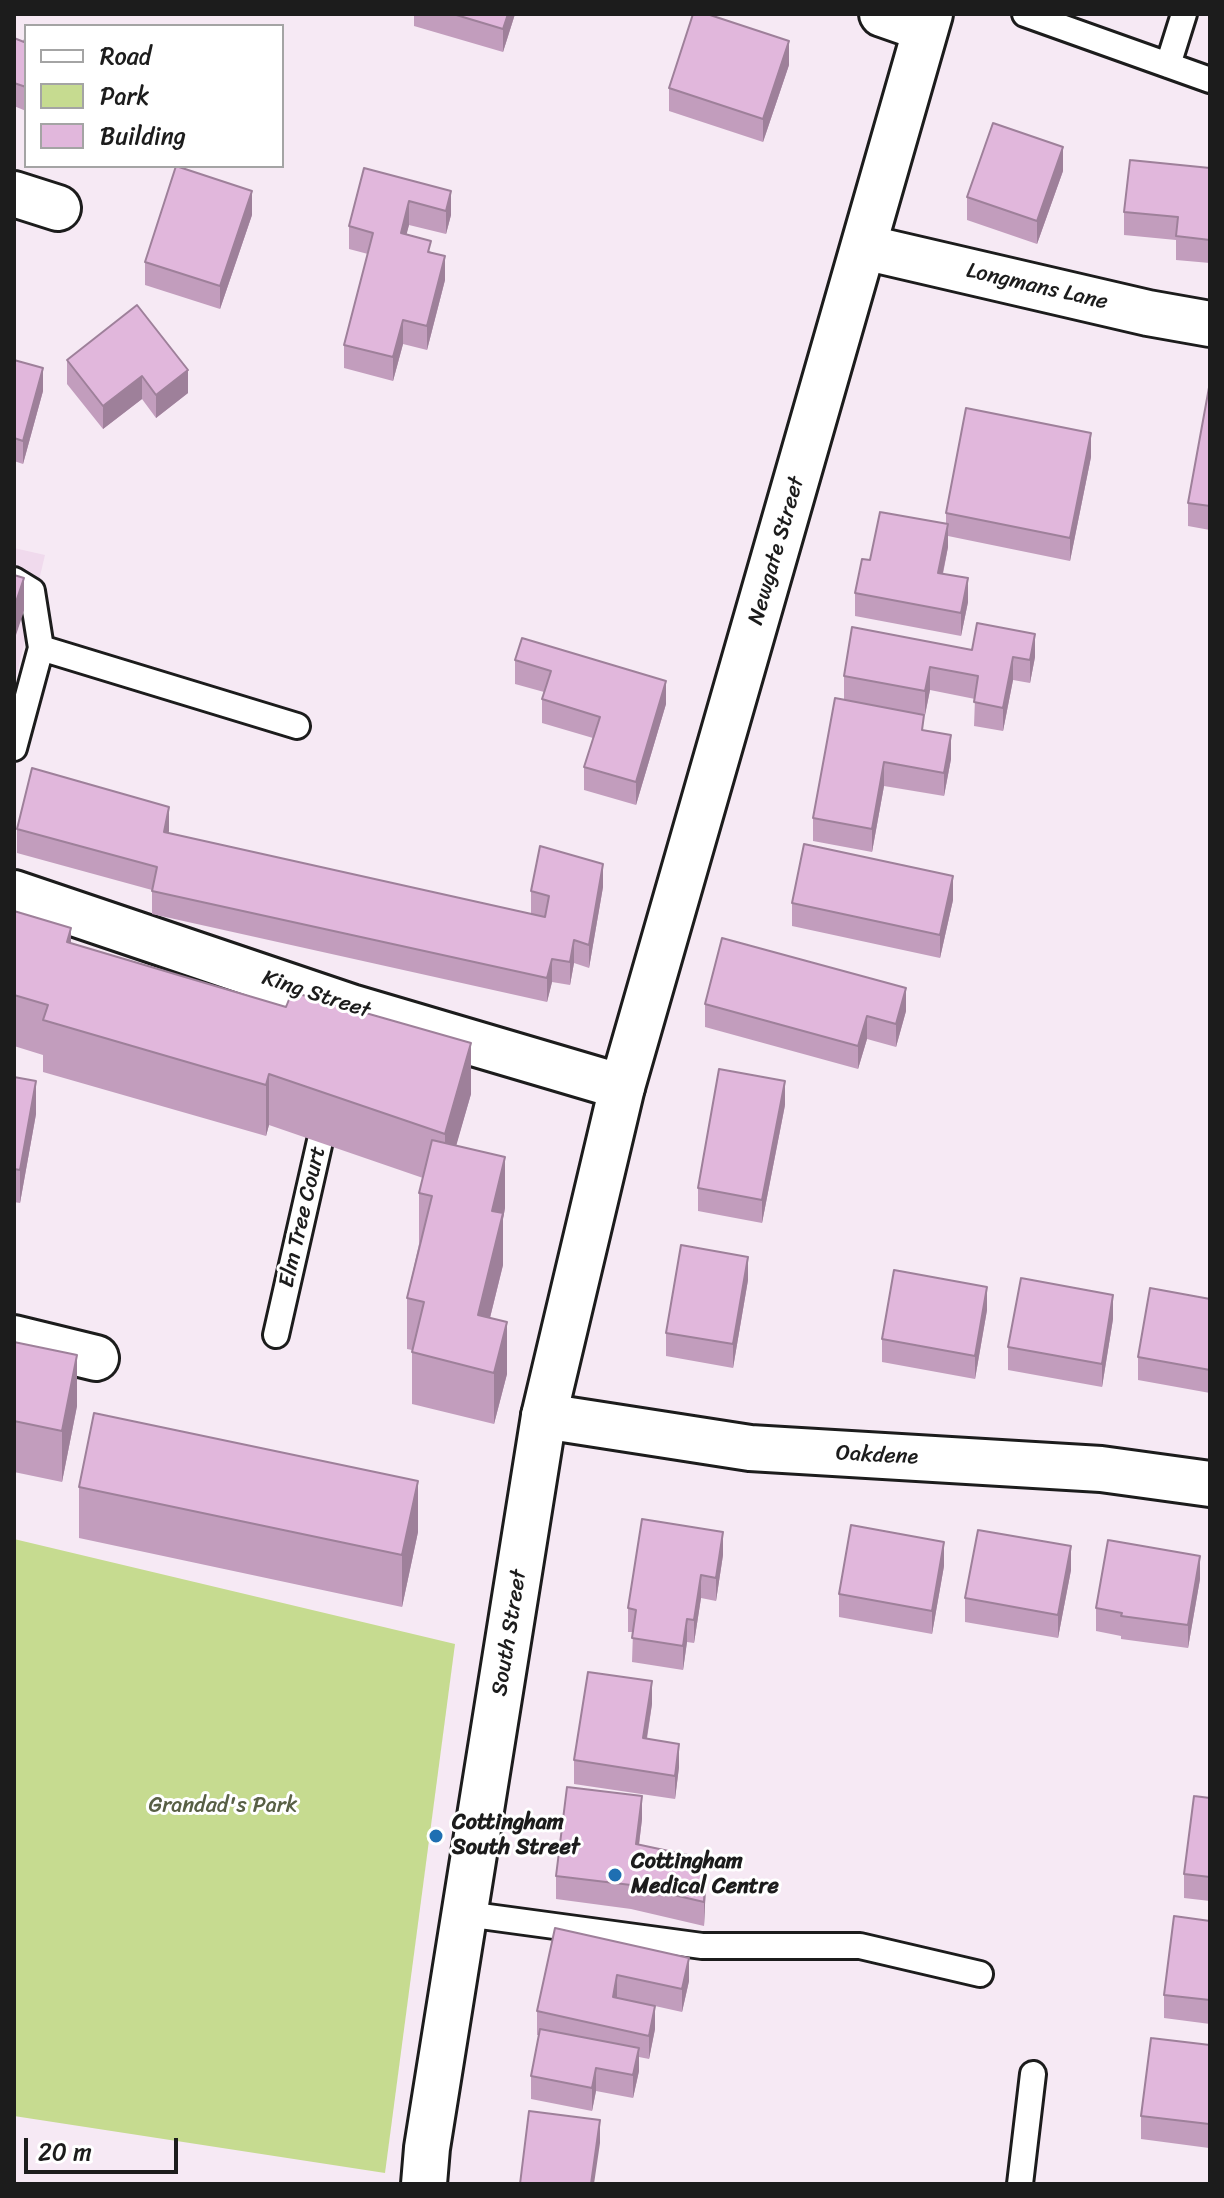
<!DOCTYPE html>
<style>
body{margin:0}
#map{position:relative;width:1224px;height:2198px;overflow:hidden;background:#f6e9f4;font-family:Sriracha,sans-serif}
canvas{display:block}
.frame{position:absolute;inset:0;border:16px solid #1c1c1c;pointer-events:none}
.legend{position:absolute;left:24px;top:24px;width:260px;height:144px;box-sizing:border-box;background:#fff;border:2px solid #a4a4a4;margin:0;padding:10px 14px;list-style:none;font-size:24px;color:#1c1c1c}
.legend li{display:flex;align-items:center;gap:16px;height:40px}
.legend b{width:40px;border:2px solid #a4a4a4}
.scale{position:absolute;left:24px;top:2138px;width:154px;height:36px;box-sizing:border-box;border:4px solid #1c1c1c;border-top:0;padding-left:10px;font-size:24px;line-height:28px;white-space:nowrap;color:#1c1c1c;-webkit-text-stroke:6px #fff;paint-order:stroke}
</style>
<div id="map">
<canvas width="1224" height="2198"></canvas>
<div class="frame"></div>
<ul class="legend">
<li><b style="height:10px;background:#fff"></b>Road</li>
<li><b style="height:22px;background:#c6db90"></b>Park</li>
<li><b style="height:22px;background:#e1b7dc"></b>Building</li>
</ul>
<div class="scale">20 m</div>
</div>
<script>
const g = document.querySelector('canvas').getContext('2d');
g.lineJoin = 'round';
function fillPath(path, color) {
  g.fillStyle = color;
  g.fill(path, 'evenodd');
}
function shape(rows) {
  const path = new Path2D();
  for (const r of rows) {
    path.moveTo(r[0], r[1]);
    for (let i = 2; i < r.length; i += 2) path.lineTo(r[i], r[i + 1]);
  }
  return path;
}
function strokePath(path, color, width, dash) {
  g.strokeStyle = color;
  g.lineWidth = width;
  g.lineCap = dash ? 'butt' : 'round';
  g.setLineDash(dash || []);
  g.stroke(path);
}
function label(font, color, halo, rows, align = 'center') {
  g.font = font + ' Sriracha,sans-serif';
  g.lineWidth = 6;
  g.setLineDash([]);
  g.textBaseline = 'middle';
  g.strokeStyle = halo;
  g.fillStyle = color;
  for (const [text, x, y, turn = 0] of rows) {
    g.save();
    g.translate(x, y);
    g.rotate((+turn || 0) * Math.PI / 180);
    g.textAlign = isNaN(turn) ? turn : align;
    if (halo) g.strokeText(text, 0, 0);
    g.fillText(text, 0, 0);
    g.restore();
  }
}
const built = shape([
 [14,548,45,555,14,686]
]);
const green = shape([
 [14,1539,455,1644,385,2173,14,2116]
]);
const lane = shape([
 [1025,14,1210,80],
 [1168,65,1184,14],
 [14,580,32,591,41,648,14,748],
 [41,648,297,726],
 [276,1335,327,1110],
 [466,1914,702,1946,860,1946,980,1974],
 [1020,2184,1033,2074]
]);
const street = shape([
 [882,14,925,29],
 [14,194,58,208],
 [864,247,1148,313,1210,324],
 [14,893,351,1007,622,1087],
 [14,1338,96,1358],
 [544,1416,750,1448,1101,1469,1210,1484]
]);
const secondary = shape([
 [424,2184,427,2148,544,1416,622,1087,930,14]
]);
const wall = shape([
 [414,14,515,14,503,52,414,26],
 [26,36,26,111,14,106,14,38,24,42],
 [789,65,763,142,669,111,669,88],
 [364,168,451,191,451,215,446,234,409,225,406,234,431,252,445,280,427,350,403,344,393,381,344,368,344,345,368,254,349,249,349,226],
 [1210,168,1210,263,1176,260,1176,240,1124,235,1124,212],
 [1063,171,1037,244,967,220,967,197],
 [252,215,220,309,145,285,145,262],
 [137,305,188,393,156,418,142,399,103,429,67,384,67,360],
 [14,360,43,391,23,464,14,461],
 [1210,382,1210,530,1188,526,1188,503],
 [1091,457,1070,561,948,536,948,547,943,574,968,602,961,636,855,616,855,593,870,560,946,524,946,513],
 [972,650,1035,657,1030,683,1013,680,1003,731,974,726,975,699,930,690,925,715,844,700,844,676],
 [515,660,666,704,636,805,584,790,584,767,593,738,542,723,542,699,544,692,515,684],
 [924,730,951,759,944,796,884,786,872,852,813,841,813,818],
 [17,829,169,833,531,914,531,891,603,887,589,968,574,963,570,985,552,982,547,1002,152,914,152,890,17,853],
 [953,900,940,958,792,926,792,903],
 [14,911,71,944,471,1094,456,1145,505,1208,503,1219,503,1265,490,1318,507,1374,494,1424,412,1404,412,1350,407,1349,407,1298,419,1244,419,1193,423,1178,269,1125,266,1136,43,1072,43,1055,14,1046],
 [705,1004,906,1011,896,1047,867,1039,858,1069,705,1027],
 [14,1077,36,1114,20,1203,14,1202],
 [785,1105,762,1223,698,1211,698,1188],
 [748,1280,733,1368,666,1356,666,1333],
 [1210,1299,1210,1393,1138,1380,1138,1357],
 [987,1310,975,1379,882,1362,882,1339],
 [1113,1319,1102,1387,1008,1370,1008,1347],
 [14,1342,77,1406,62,1482,14,1472],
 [79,1487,418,1532,402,1607,79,1538],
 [723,1555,716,1601,701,1598,694,1643,687,1642,683,1670,632,1662,633,1632,628,1632,628,1608],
 [944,1566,932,1634,839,1617,839,1594],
 [1071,1570,1058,1638,965,1622,965,1598],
 [1200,1579,1188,1648,1121,1639,1121,1636,1096,1631,1096,1608],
 [652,1704,647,1739,679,1767,675,1799,574,1784,574,1760],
 [1210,1798,1210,1901,1184,1898,1184,1874],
 [642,1819,639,1845,706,1883,704,1926,631,1909,556,1899,556,1876],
 [1210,1921,1210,2024,1164,2018,1164,1995],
 [555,1928,689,1981,682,2012,655,2006,655,2029,649,2059,639,2057,639,2071,633,2098,596,2091,592,2111,531,2099,531,2076,539,2035,537,2035,537,2011],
 [1210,2045,1209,2148,1141,2139,1141,2116]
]);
const shadedWall = shape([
 [508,14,515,14,503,52,503,29],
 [789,41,789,65,763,142,763,119],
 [1063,147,1063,171,1037,244,1037,221],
 [252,191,252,215,220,309,220,286],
 [451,191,451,215,446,234,446,211],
 [409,201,409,225,401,256,401,233],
 [445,256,445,280,427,350,427,326],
 [403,320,403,344,393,381,393,357],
 [43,368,43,391,23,464,23,441],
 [188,370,188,393,156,418,156,395],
 [142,376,142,399,103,429,103,406],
 [1091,433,1091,457,1070,561,1070,538],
 [948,524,948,547,938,596,938,573],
 [24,578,24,611,14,641,14,608],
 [968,578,968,602,961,636,961,613],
 [1035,634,1035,657,1030,683,1030,660],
 [1013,657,1013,680,1003,731,1003,708],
 [930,667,930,690,925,715,925,691],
 [666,681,666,704,636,805,636,782],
 [951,735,951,759,944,796,944,773],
 [884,762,884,786,872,852,872,829],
 [169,807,169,831,164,855,164,832],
 [603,864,603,887,589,968,589,945],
 [953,876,953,900,940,958,940,935],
 [71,928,71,979,67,942],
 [574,940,574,963,570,985,570,962],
 [552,959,552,982,547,1002,547,978],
 [906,988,906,1011,896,1047,896,1024],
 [867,1016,867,1039,858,1069,858,1046],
 [471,1043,471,1094,445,1185,445,1134],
 [269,1074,269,1125,266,1136,266,1085],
 [36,1081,36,1114,20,1203,20,1170],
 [785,1081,785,1105,762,1223,762,1200],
 [505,1157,505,1208,503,1219,503,1265,478,1366,478,1315,492,1211],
 [748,1257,748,1280,733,1368,733,1344],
 [987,1287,987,1310,975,1379,975,1356],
 [1113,1295,1113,1319,1102,1387,1102,1364],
 [507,1322,507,1374,494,1424,494,1373],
 [77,1355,77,1406,62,1482,62,1431],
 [418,1481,418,1532,402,1607,402,1555],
 [723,1532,723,1555,716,1601,716,1578],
 [944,1542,944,1566,932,1634,932,1611],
 [1071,1546,1071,1570,1058,1638,1058,1615],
 [1200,1556,1200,1579,1188,1648,1188,1625],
 [701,1575,701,1598,694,1643,694,1620],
 [687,1619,687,1642,683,1670,683,1646],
 [652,1681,652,1704,643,1761,643,1738],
 [679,1744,679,1767,675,1799,675,1776],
 [642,1796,642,1819,636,1868,636,1844],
 [706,1859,706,1883,704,1926,704,1902],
 [689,1958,689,1981,682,2012,682,1989],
 [617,1975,617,1998,613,1997],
 [655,2006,655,2029,649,2059,649,2036],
 [639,2048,639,2071,633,2098,633,2075],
 [596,2068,596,2091,592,2111,592,2088],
 [1210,2113,1210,2137,1209,2148,1209,2124],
 [600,2120,600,2143,594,2184,591,2184]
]);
const building = shape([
 [453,14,508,14,503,29,453,14],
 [693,14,707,14,789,41,763,119,669,88,693,14],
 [26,36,26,87,14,83,14,38,24,42,26,36],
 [993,123,1063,147,1037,221,967,197,993,123],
 [1130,160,1210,168,1210,240,1176,236,1178,217,1124,212,1130,160],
 [176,166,252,191,220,286,145,262,176,166],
 [364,168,451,191,446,211,409,201,401,233,431,241,428,252,445,256,427,326,403,320,393,357,344,345,373,233,349,226,364,168],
 [137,305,188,370,156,395,142,376,103,406,67,360,137,305],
 [14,360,43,368,23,441,14,438,14,360],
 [1210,382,1210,506,1188,503,1210,382],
 [966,408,1091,433,1070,538,946,513,966,408],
 [880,512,948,524,938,573,968,578,961,613,855,593,862,559,870,560,880,512],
 [14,575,24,578,14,608,14,575],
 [977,623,1035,634,1030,660,1013,657,1003,708,974,702,978,676,930,667,925,691,844,676,852,627,972,650,977,623],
 [522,638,666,681,636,782,584,767,600,717,542,699,551,671,515,660,522,638],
 [835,698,924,715,922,730,951,735,944,773,884,762,872,829,813,818,835,698],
 [32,768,169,807,164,832,545,917,549,896,531,891,540,846,603,864,589,945,574,940,570,962,552,959,547,978,152,891,157,867,17,829,32,768],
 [804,844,953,876,940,935,792,903,804,844],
 [14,911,71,928,67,942,286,1007,292,992,471,1043,445,1134,269,1074,266,1085,43,1020,48,1005,14,995,14,911],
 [722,938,906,988,896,1024,867,1016,858,1046,705,1004,722,938],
 [719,1069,785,1081,762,1200,698,1188,719,1069],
 [14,1077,36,1081,20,1170,14,1169,14,1077],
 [432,1140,505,1157,492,1211,503,1213,478,1315,507,1322,494,1373,412,1352,424,1302,407,1298,432,1196,419,1193,432,1140],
 [681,1245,748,1257,733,1344,666,1333,681,1245],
 [894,1270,987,1287,975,1356,882,1339,894,1270],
 [1021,1278,1113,1295,1102,1364,1008,1347,1021,1278],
 [1150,1288,1210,1299,1210,1370,1138,1357,1150,1288],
 [14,1342,77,1355,62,1431,14,1421,14,1342],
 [94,1413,418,1481,402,1555,79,1487,94,1413],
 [642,1519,723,1532,716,1578,701,1575,694,1620,687,1619,683,1646,632,1638,636,1610,628,1608,642,1519],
 [851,1525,944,1542,932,1611,839,1594,851,1525],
 [978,1530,1071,1546,1058,1615,965,1598,978,1530],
 [1108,1540,1200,1556,1188,1625,1121,1616,1122,1613,1096,1608,1108,1540],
 [588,1672,652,1681,643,1738,679,1744,675,1776,574,1760,588,1672],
 [567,1787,642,1796,636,1844,706,1859,704,1902,631,1885,556,1876,567,1787],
 [1194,1796,1210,1798,1210,1877,1184,1874,1194,1796],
 [1174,1916,1210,1921,1210,2000,1164,1995,1174,1916],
 [555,1928,689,1958,682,1989,617,1975,613,1997,655,2006,649,2036,537,2011,555,1928],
 [540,2029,639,2048,633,2075,596,2068,592,2088,531,2076,540,2029],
 [1151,2038,1210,2045,1210,2113,1209,2124,1141,2116,1151,2038],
 [529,2111,600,2120,591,2184,520,2184,529,2111]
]);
const markers = [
 [436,1836,8,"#1f6fb2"],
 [615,1875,8,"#1f6fb2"]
];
const streetNames = [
 ["Longmans Lane",1037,287,13],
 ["Newgate Street",777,551,-74],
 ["King Street",316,995,18],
 ["Elm Tree Court",303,1217,-77],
 ["Oakdene",877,1456,3],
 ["South Street",510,1633,-81]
];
const parkNames = [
 ["Grandad's Park",223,1806]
];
const poiNames = [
 ["Cottingham",452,1823],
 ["South Street",452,1848],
 ["Cottingham",631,1862],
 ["Medical Centre",631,1887]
];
fillPath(built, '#f0daed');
fillPath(green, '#c6db90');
strokePath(lane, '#1c1c1c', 30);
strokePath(street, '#1c1c1c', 50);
strokePath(secondary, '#1c1c1c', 50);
strokePath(lane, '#fff', 24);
strokePath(street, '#fff', 44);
strokePath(secondary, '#fff', 44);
fillPath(wall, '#c29dbd');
fillPath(shadedWall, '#9e809a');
fillPath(building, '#e1b7dc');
strokePath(building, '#9e809a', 2);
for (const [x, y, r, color] of markers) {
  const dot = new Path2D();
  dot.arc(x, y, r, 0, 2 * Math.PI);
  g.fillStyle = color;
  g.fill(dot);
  strokePath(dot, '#fff', 3);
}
label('22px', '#1c1c1c', '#fff', streetNames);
label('22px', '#585f45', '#fff', parkNames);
label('bold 22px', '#1c1c1c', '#fff', poiNames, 'left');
</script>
